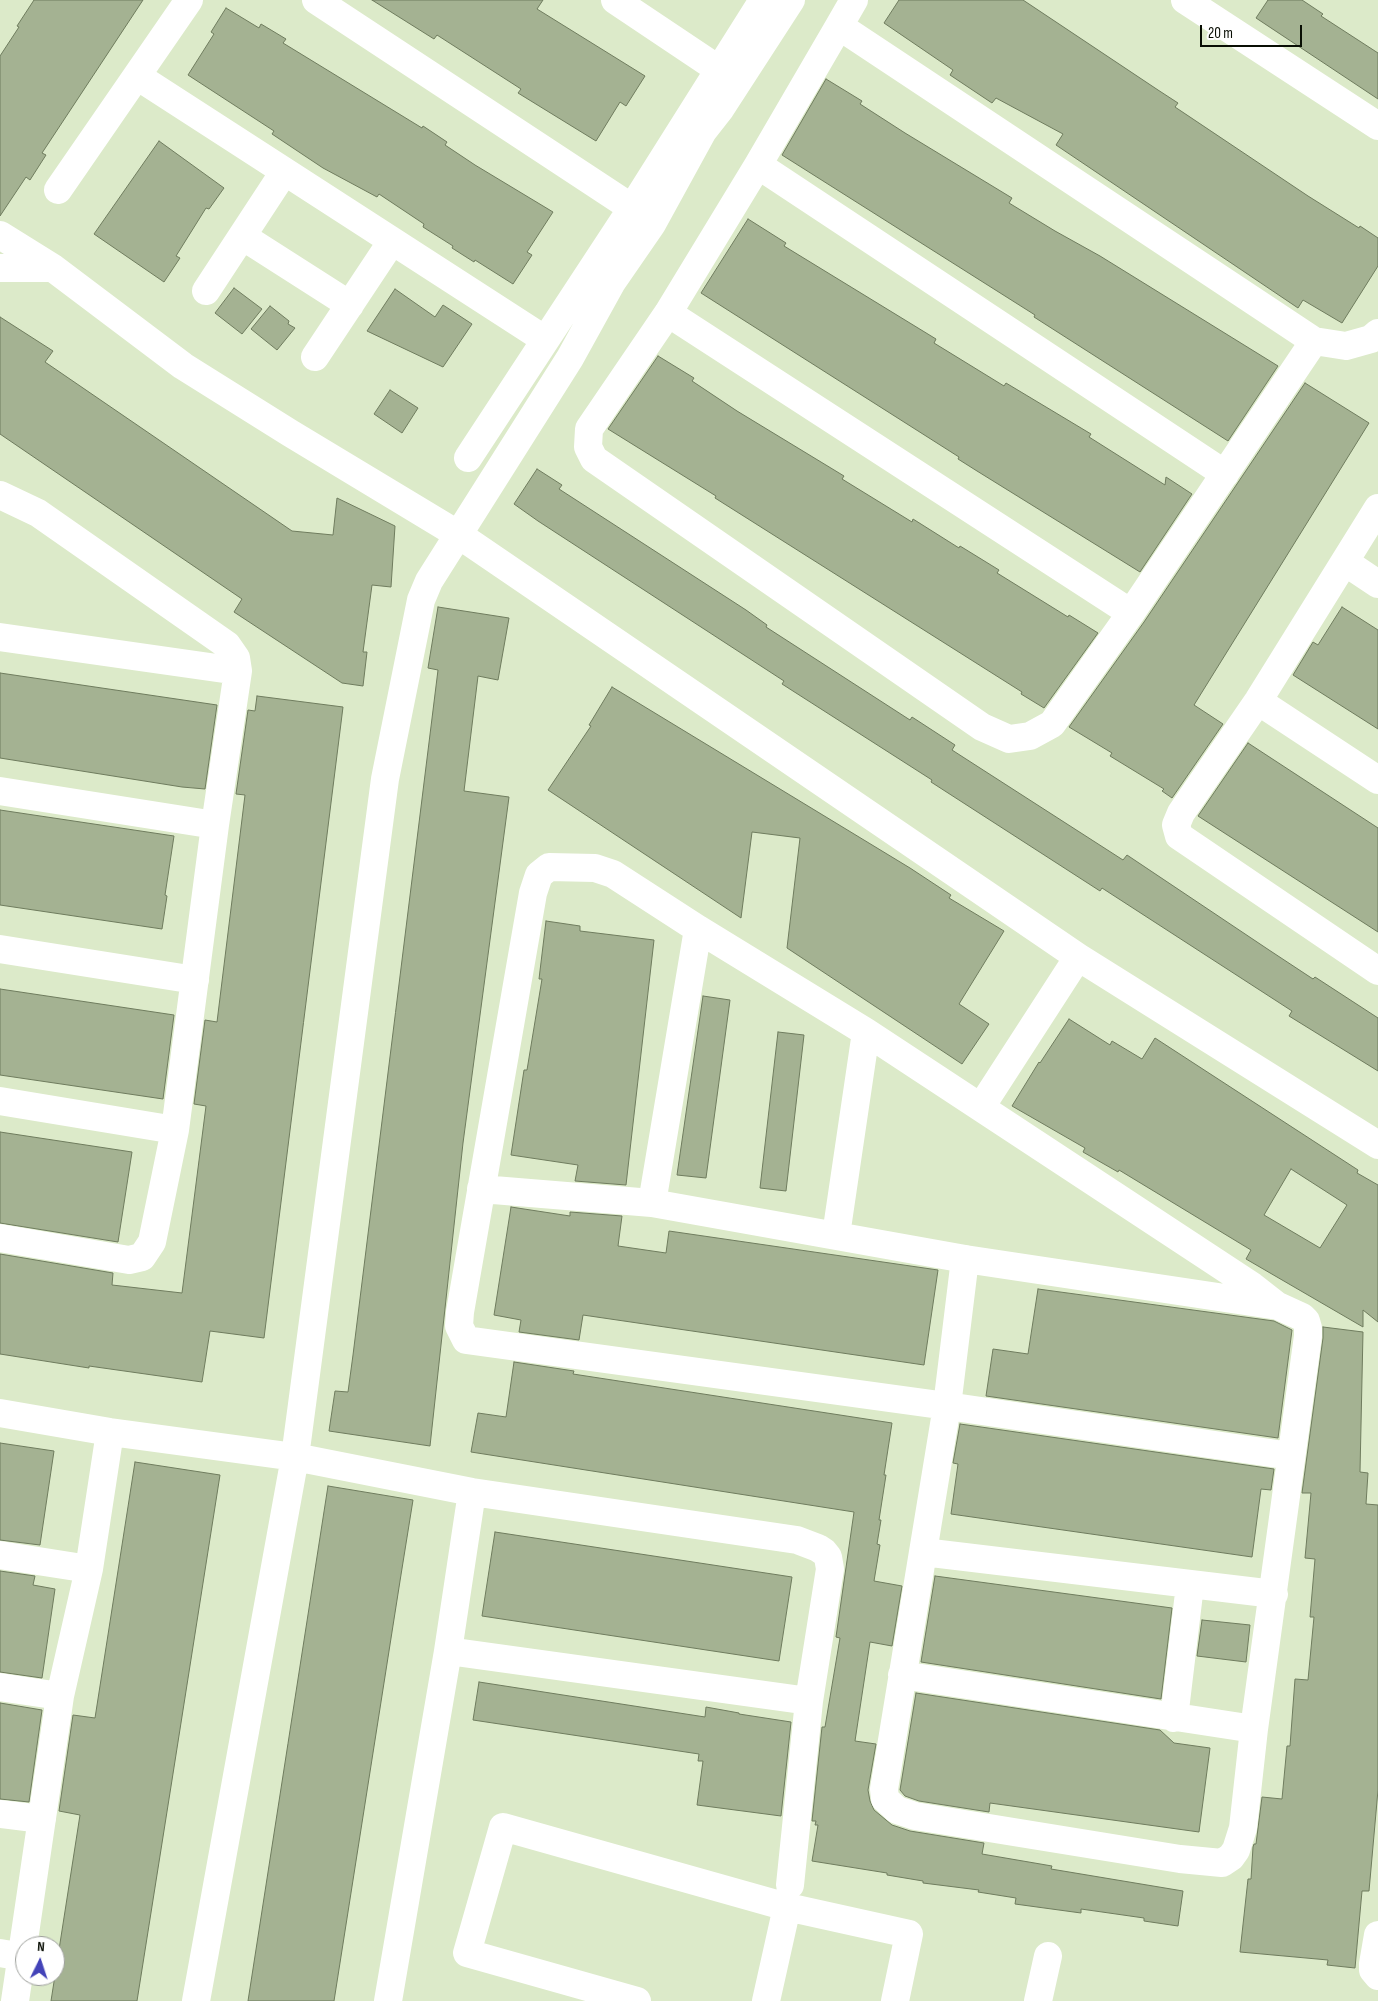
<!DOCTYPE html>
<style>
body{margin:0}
#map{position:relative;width:1378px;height:2001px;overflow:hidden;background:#dceac9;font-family:"Sofia Sans Condensed",sans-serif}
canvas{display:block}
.north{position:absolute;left:15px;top:1936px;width:50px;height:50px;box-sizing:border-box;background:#fff;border:1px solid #9d9f9b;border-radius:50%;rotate:4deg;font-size:14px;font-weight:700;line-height:20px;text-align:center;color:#090e04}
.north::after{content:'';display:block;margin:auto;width:18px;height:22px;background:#4343b8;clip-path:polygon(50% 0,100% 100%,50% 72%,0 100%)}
.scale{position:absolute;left:1200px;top:25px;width:102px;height:22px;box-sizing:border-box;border:2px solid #090e04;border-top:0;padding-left:6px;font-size:15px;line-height:18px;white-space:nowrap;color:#090e04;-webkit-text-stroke:4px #fff;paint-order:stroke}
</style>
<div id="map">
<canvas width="1378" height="2001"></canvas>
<div class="north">N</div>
<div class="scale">20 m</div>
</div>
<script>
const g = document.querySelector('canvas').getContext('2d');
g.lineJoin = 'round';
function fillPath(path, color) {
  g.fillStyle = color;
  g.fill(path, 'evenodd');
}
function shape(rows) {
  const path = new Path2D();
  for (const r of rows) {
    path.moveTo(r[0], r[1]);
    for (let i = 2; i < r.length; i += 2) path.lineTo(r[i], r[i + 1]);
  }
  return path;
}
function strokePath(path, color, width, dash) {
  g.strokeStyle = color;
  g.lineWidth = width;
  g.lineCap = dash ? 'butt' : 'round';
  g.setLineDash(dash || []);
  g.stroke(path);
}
const building = shape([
 [34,0,143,0,42,153,46,155,30,180,26,177,0,216,0,56,19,27,17,26,34,0],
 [372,0,543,0,537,9,645,76,626,106,620,102,596,141,518,93,521,89,437,35,434,39,372,0],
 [899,0,1023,0,1158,90,1178,103,1175,107,1308,196,1359,228,1360,226,1378,238,1378,266,1342,323,1303,300,1298,308,1056,145,1063,134,996,98,992,103,950,75,953,70,884,23,899,0],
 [1268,0,1302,0,1323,14,1321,16,1378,53,1378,99,1256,18,1268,0],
 [226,8,259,28,261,24,286,39,283,43,422,128,423,126,447,142,445,145,475,165,553,212,527,252,532,255,513,284,475,260,474,262,452,248,453,246,423,227,424,224,379,194,377,197,323,168,272,134,274,131,188,75,214,34,211,32,226,8],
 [826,79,862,101,860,104,905,133,1012,198,1009,203,1055,231,1100,256,1278,366,1228,441,1034,317,1035,315,782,155,826,79],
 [159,141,224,188,209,209,206,208,176,256,180,258,164,282,94,234,159,141],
 [748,219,786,243,784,246,936,339,934,343,1004,386,1006,383,1091,434,1089,437,1165,485,1166,477,1192,494,1140,572,977,471,958,459,959,457,701,293,748,219],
 [234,288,262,309,242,334,215,313,234,288],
 [395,289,435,317,443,305,472,324,443,367,367,331,395,289],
 [270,306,289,321,288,324,295,328,277,350,251,329,270,306],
 [0,317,53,351,45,362,292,531,333,535,337,498,395,526,391,587,372,585,363,652,367,652,363,686,342,683,234,612,242,599,0,434,0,317],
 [658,356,694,378,692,381,737,411,844,476,842,479,912,522,913,519,959,548,960,546,999,570,997,573,1068,617,1069,615,1098,633,1044,708,1021,694,1022,692,715,498,716,496,608,429,658,356],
 [1305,383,1369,423,1194,705,1223,724,1172,798,1162,791,1164,789,1110,756,1112,753,1069,727,1144,622,1305,383],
 [390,390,418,408,402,433,374,414,390,390],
 [537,469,562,485,559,489,746,610,767,625,766,627,910,720,912,717,955,745,952,750,1123,860,1127,855,1269,950,1313,979,1315,977,1378,1018,1378,1071,1289,1016,1292,1011,1102,888,1100,891,931,782,932,780,782,684,784,681,538,521,514,504,537,469],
 [438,607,509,618,498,680,478,676,464,791,509,797,463,1143,430,1446,329,1431,335,1391,348,1392,353,1355,438,670,428,668,438,607],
 [1342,607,1378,630,1378,729,1293,675,1313,642,1318,645,1342,607],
 [0,673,217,705,205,789,182,787,0,758,0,673],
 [612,687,910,868,951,895,949,898,1004,931,959,1004,989,1024,962,1064,787,948,800,838,752,832,741,918,548,790,591,726,589,725,612,687],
 [257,696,343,707,264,1338,210,1331,202,1382,89,1366,89,1368,0,1354,0,1254,113,1273,112,1285,182,1293,206,1106,194,1104,205,1020,217,1022,244,803,245,795,236,794,248,710,255,711,257,696],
 [1248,743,1378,828,1378,932,1198,816,1248,743],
 [0,810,174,836,165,895,167,896,162,929,0,905,0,810],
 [546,921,580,926,580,931,654,940,626,1185,575,1181,578,1165,511,1155,524,1070,527,1070,542,979,539,979,546,921],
 [0,989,174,1015,163,1099,0,1075,0,989],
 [703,996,730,1000,706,1178,677,1175,703,996],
 [1069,1019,1110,1045,1112,1041,1142,1059,1155,1038,1358,1170,1357,1173,1378,1185,1378,1322,1363,1310,1363,1327,1246,1259,1251,1250,1119,1170,1118,1172,1083,1152,1085,1148,1012,1106,1039,1062,1040,1063,1069,1019],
 [1291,1169,1347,1205,1320,1248,1264,1215,1291,1169],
 [778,1032,804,1035,786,1191,760,1188,778,1032],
 [0,1132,132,1152,118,1242,0,1223,0,1132],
 [511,1207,570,1216,570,1212,622,1216,618,1246,666,1253,669,1231,938,1270,924,1365,583,1315,579,1340,519,1332,521,1320,494,1315,511,1207],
 [1038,1289,1274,1321,1292,1330,1278,1438,986,1396,993,1349,1028,1354,1038,1289],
 [1323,1327,1363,1332,1360,1472,1368,1473,1366,1504,1378,1505,1378,1790,1369,1891,1362,1891,1355,1968,1327,1965,1328,1960,1240,1952,1248,1879,1251,1879,1253,1847,1254,1844,1256,1844,1262,1797,1282,1799,1287,1746,1290,1746,1295,1679,1308,1680,1314,1617,1310,1617,1315,1559,1305,1558,1311,1493,1302,1493,1323,1338,1323,1327],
 [514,1362,574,1371,573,1374,892,1423,884,1475,886,1475,879,1520,881,1520,877,1544,880,1545,874,1581,902,1586,892,1646,870,1642,855,1741,876,1744,868,1790,870,1801,874,1810,892,1825,910,1831,984,1843,982,1854,1052,1866,1051,1869,1183,1891,1178,1926,1144,1921,1144,1918,1081,1909,1081,1913,1015,1904,1016,1898,978,1892,979,1890,923,1883,923,1881,887,1875,887,1873,812,1861,818,1825,815,1825,816,1821,812,1821,822,1727,825,1727,840,1638,836,1637,854,1512,471,1452,478,1413,506,1417,514,1362],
 [960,1424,1274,1469,1271,1490,1261,1489,1252,1557,951,1514,958,1464,953,1463,960,1424],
 [0,1443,54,1451,40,1545,0,1540,0,1443],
 [135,1462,220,1475,172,1780,137,2001,51,2001,80,1815,59,1811,73,1715,95,1718,135,1462],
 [328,1486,413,1500,400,1581,334,2001,248,2001,328,1486],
 [495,1532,792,1577,779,1661,482,1616,495,1532],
 [0,1571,35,1576,33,1585,55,1589,42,1678,0,1672,0,1571],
 [935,1576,1172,1608,1161,1699,921,1662,935,1576],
 [1202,1620,1250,1625,1246,1662,1197,1656,1202,1620],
 [479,1682,705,1717,706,1707,739,1713,739,1714,791,1722,781,1816,697,1805,703,1761,698,1761,699,1754,473,1720,479,1682],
 [916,1693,1160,1730,1174,1743,1210,1748,1199,1832,990,1803,989,1812,919,1801,905,1796,900,1790,916,1693],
 [0,1703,42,1710,29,1802,0,1799,0,1703]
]);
const street = shape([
 [316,0,632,208],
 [615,0,718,69],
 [854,0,839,26,1314,341,1346,346,1371,339,1378,333],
 [1185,0,1378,126],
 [839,26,758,165,668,313,589,429,588,447,594,459,982,727,1009,739,1030,736,1052,724,1131,613,1314,341],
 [137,76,544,339],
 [758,165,1225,474],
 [58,190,189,0],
 [0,235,53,268,183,366,290,433,459,535,1078,957,1378,1145],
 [242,236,350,305],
 [0,268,53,268],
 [206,291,284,172],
 [668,313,1131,613],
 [315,357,392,241],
 [468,458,632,208,763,0],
 [0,495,38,513,227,645,236,658,238,671,215,825,175,1130,152,1242,142,1257,129,1260,0,1238],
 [1378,508,1258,701,1181,813,1176,825,1179,836,1378,971],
 [1345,562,1378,584],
 [0,637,238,671],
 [1258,701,1378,780],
 [0,791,215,825],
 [0,949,195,980],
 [0,1101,175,1130],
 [981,1107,1078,957],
 [481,1189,652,1203,965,1259,1278,1306,1302,1317,1306,1321,1308,1328,1308,1336,1254,1729,1243,1828,1236,1850,1231,1857,1222,1863,1180,1859,915,1816,897,1810,885,1799,884,1789,947,1406,965,1259],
 [652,1203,698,929],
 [836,1235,866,1032],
 [1275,1304,1252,1286,866,1032,698,929,613,874,595,868,549,867,539,875,533,893,460,1312,459,1326,466,1340,947,1406,1291,1456],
 [0,1413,110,1432,295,1457,472,1492,797,1540,818,1548,824,1552,828,1557,830,1569,809,1701,790,1885],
 [923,1552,1274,1594],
 [0,1555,89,1569],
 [448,1651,809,1701],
 [902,1675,1254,1729],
 [0,1687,60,1696],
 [1174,1718,1190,1585],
 [0,1814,42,1819],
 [1378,1935,1373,1964,1373,1970,1378,1976],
 [0,1953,23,1957],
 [15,2001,60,1696,89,1569,110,1432],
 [196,2001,295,1457,385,779,421,600,429,581,570,358,612,282,652,224,703,131,721,108,791,0],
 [388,2001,448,1651,472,1492],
 [637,2001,467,1953,503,1827,787,1907,909,1934,895,2001],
 [766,2001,787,1907],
 [1038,2001,1048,1956]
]);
fillPath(building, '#a4b292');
strokePath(building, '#6f7c5e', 1);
strokePath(street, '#fff', 28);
</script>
